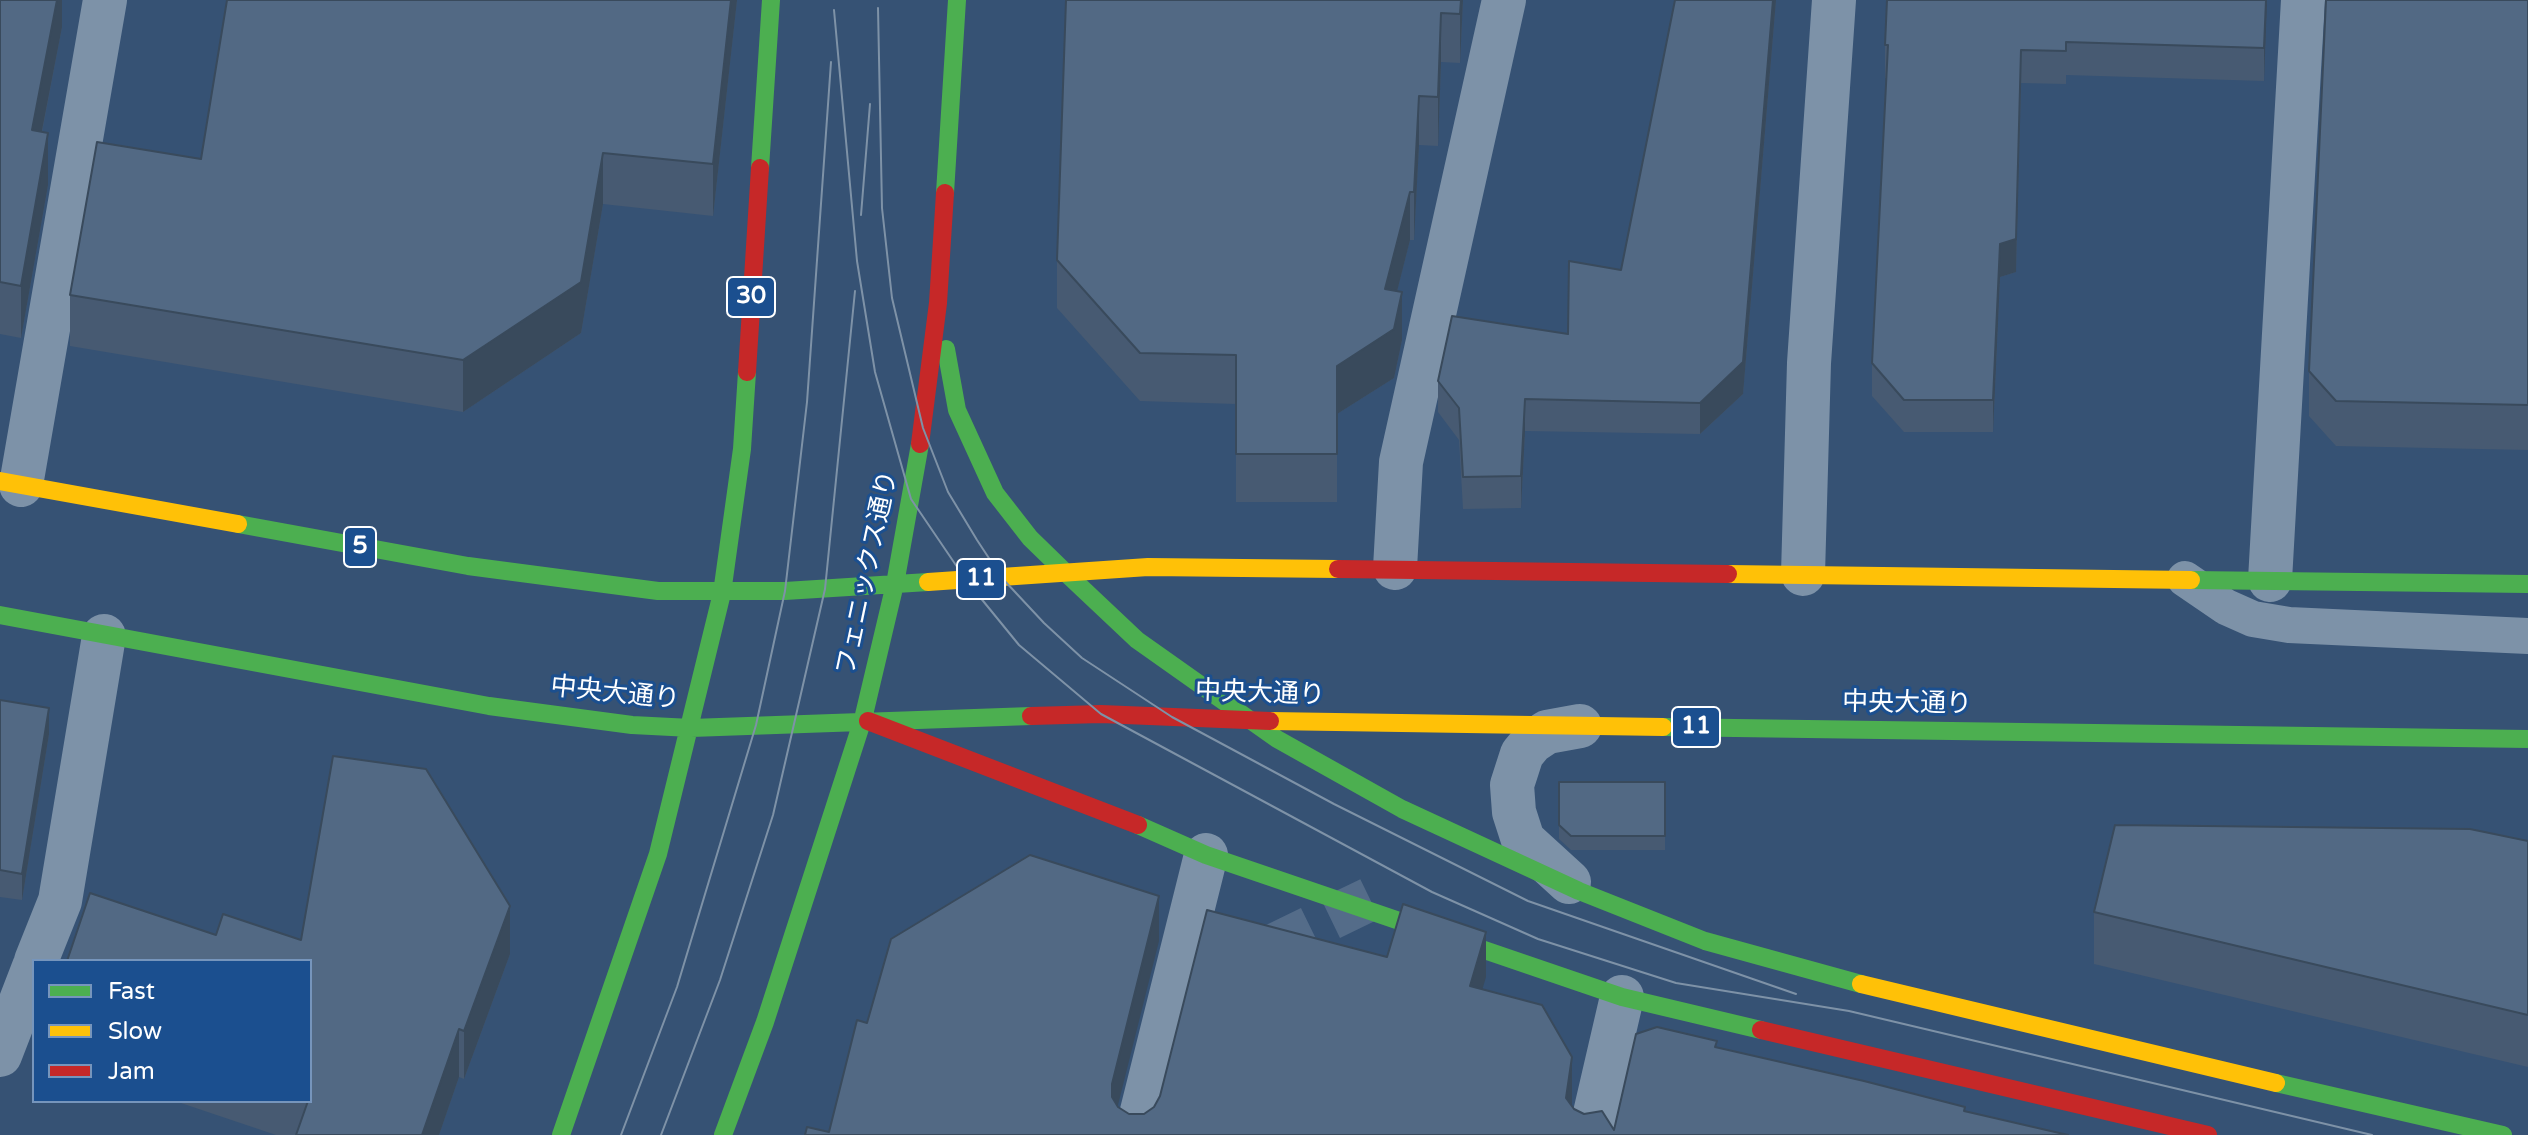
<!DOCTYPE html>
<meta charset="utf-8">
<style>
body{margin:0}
#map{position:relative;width:2528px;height:1135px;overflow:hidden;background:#365274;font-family:"Varela Round",sans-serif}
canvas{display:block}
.legend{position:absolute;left:32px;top:959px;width:280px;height:144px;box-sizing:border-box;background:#1b4f8f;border:2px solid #7695bc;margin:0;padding:10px 14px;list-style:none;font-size:24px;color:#fff}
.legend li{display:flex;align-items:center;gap:16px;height:40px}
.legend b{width:40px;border:2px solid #7695bc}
</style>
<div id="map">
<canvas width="2528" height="1135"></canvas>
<ul class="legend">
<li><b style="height:10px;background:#4caf50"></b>Fast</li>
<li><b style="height:10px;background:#ffc107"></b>Slow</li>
<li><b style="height:10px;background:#c62828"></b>Jam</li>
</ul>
</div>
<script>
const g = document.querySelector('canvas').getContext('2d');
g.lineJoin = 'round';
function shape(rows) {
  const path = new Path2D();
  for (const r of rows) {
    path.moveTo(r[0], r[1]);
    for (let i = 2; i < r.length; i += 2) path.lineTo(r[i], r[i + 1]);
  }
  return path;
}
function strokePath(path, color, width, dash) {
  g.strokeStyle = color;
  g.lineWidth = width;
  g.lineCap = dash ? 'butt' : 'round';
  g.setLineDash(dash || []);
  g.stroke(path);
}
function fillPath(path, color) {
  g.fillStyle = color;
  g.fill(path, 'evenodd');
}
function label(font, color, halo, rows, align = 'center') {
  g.font = font + ' "Varela Round","Noto Sans JP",sans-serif';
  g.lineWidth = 6;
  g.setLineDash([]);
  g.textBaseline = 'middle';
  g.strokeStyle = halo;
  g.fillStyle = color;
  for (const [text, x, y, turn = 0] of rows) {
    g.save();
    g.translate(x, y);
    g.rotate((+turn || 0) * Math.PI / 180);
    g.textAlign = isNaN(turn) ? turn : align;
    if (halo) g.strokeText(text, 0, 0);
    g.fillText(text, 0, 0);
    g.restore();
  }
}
const streetTunnel = shape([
 [1271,947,1378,895]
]);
const lane = shape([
 [2185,579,2226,607,2253,619,2289,625,2528,636]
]);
const street = shape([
 [21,485,105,0],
 [1395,568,1401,462,1504,0],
 [1803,574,1809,363,1834,0],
 [2270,580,2303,0],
 [1569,882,1523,840,1514,812,1512,785,1522,754,1532,742,1547,732,1580,726],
 [36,961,60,901,104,636],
 [0,1055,34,967],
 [1136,1135,1206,855],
 [1590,1135,1622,997]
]);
const fast = shape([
 [760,168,771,0],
 [945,193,957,0],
 [946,349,957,410,995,493,1030,538,1067,574],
 [238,524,468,566,658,591,785,591,928,582],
 [1067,574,1137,640,1277,739,1402,809,1579,891,1705,941,1861,984],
 [2191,580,2528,584],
 [0,615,489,706,632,725,691,728,1031,716],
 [1663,727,2528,739],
 [1138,825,1206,855,1622,997,1761,1030],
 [2276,1083,2503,1135],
 [561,1135,658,854,722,593,742,449,747,372],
 [723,1135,765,1022,863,719,895,584,920,444]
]);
const slow = shape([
 [0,481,238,524],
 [1728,574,2191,580],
 [928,582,1148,567,1338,569],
 [1270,721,1663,727],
 [1861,984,2276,1083]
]);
const jam = shape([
 [747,372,760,168],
 [920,444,938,303,945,193],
 [1338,569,1728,574],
 [1031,716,1101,714,1270,721],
 [868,721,1138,825],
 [1761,1030,2208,1135]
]);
const tram = shape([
 [878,8,882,208,892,298,923,428,948,492,977,540,1002,578,1044,623,1082,658,1172,717,1334,804,1528,901,1796,994],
 [834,10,857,261,875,372,911,499,966,580,1019,645,1101,714,1432,892,1538,939,1676,983,1849,1011,2372,1135],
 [861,215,870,104],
 [621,1135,677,987,756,725,785,591,807,402,831,62],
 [661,1135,720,980,773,815,794,724,825,589,855,291]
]);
const wall = shape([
 [0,0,62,0,62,27,42,132,48,185,21,338,0,334],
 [227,0,737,0,713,216,603,204,581,333,463,412,70,346,70,295,201,159],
 [1463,0,1460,63,1441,62,1438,146,1419,145,1414,240,1410,240,1397,291,1402,340,1394,378,1337,414,1337,502,1236,502,1236,404,1140,401,1057,308,1057,260],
 [1675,0,1776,0,1743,394,1700,434,1525,431,1521,508,1463,509,1459,440,1438,412,1438,381,1568,334,1621,270],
 [1887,0,2267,0,2264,81,2066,75,2066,84,2021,83,2016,272,2000,277,1993,432,1904,432,1872,396,1872,363,1887,78,1885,78,1885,45],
 [2528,0,2528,450,2336,446,2309,416,2309,371],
 [0,700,49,734,22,900,0,897],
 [1559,782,1665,782,1665,850,1571,850,1559,839],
 [2528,841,2528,1067,2094,964,2094,912],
 [301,940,510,954,464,1079,459,1077,439,1135,276,1135,175,1101,310,1101,310,961]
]);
const shadedWall = shape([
 [57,0,62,0,62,27,32,182,32,130],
 [731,0,737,0,713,216,713,164],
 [1461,0,1463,0,1460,63,1460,14],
 [1773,0,1776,0,1743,394,1700,434,1700,403],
 [2266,0,2267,0,2264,81,2264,48],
 [1441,13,1441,62,1438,146,1438,97],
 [2021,50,2016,272,2000,277,1993,432,1993,400,2000,244],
 [1419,96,1419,145,1414,240,1414,192],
 [48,133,48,185,21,338,21,286],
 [603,153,603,204,581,333,463,412,463,360],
 [1410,192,1410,240,1386,335,1402,292,1402,340,1394,378,1337,414,1337,366,1385,289],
 [1525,399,1525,431,1521,508,1521,476],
 [49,708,49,734,22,900,22,874],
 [1159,896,1159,941,1112,1129,1112,1084],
 [510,906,510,954,464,1079,464,1031],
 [1486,932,1486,977,1470,1032,1470,986],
 [459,1029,459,1077,439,1135,422,1135],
 [1572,1057,1572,1103,1567,1135,1566,1098]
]);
const building = shape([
 [0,0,57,0,32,130,48,133,21,286,0,282,0,0],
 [227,0,731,0,713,164,603,153,581,282,463,360,70,295,97,142,201,159,227,0],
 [1066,0,1461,0,1460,14,1441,13,1438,97,1419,96,1414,192,1410,192,1385,289,1402,292,1394,329,1337,366,1337,454,1236,454,1236,355,1140,353,1057,260,1066,0],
 [1675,0,1773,0,1743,362,1700,403,1525,399,1521,476,1463,477,1459,408,1438,381,1452,316,1568,334,1569,261,1621,270,1675,0],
 [1887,0,2266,0,2264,48,2066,42,2066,51,2021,50,2016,239,2000,244,1993,400,1904,400,1872,363,1888,45,1885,45,1887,0],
 [2326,0,2528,0,2528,405,2336,401,2309,371,2326,0],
 [0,700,49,708,22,874,0,870,0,700],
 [333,756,426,769,510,906,464,1031,459,1029,422,1135,296,1135,308,1101,310,1101,310,961,67,961,90,893,216,935,223,914,301,940,333,756],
 [1559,782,1665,782,1665,836,1571,836,1559,825,1559,782],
 [2115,825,2470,829,2528,841,2528,1015,2094,912,2115,825],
 [1030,855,1159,896,1112,1084,1112,1097,1118,1107,1129,1114,1144,1114,1154,1107,1160,1096,1207,910,1387,957,1403,904,1486,932,1470,986,1542,1005,1572,1057,1566,1098,1574,1109,1584,1114,1602,1111,1614,1130,1636,1034,1657,1027,1717,1041,1715,1047,1864,1081,1965,1107,1964,1111,2068,1135,805,1135,807,1127,829,1132,857,1020,867,1023,891,939,1030,855]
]);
const shields = [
 [751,297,48],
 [360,547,32],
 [981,579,48],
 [1696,727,48]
];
const shieldNames = [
 ["30",751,297],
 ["5",360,547],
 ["11",981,579],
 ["11",1696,727]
];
const streetNames = [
 ["フェニックス通り",868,573,-78],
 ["中央大通り",615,694,6],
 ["中央大通り",1260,694,2],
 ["中央大通り",1907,704,1]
];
strokePath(streetTunnel, '#546c89', 44, [44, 22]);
strokePath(lane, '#7d92a8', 36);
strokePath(street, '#7d92a8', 44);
strokePath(fast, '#4caf50', 18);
strokePath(slow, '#ffc107', 18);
strokePath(jam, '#c62828', 18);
strokePath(tram, '#7e92a7', 2);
fillPath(wall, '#475a72');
fillPath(shadedWall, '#394a5c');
fillPath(building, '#526984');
strokePath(building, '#394a5c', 2);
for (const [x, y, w] of shields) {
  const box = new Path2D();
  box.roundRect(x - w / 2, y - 20, w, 40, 6);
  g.fillStyle = '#1b4f8f';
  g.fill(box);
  strokePath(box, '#fff', 2);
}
label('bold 24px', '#fff', null, shieldNames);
label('26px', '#fff', '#1b4f8f', streetNames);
</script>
